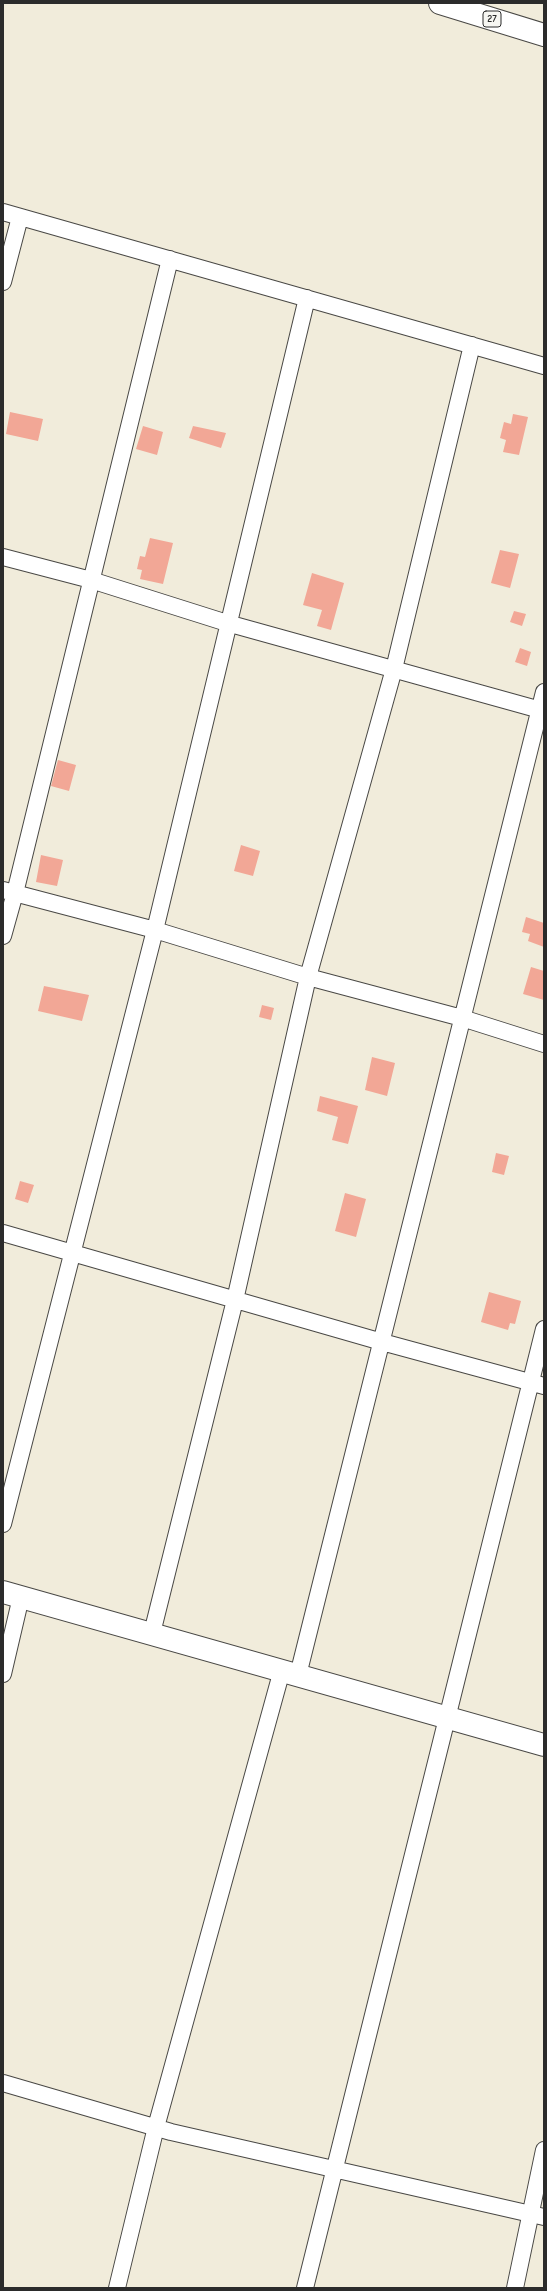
<!DOCTYPE html>
<style>
body{margin:0}
#map{position:relative;width:547px;height:2291px;overflow:hidden;background:#f1ecdb;font-family:"Comic Neue",sans-serif}
canvas{display:block}
.frame{position:absolute;inset:0;border:4px solid #2b2b2b;pointer-events:none}
</style>
<div id="map">
<canvas width="547" height="2291"></canvas>
<div class="frame"></div>
</div>
<script>
const g = document.querySelector('canvas').getContext('2d');
g.lineJoin = 'round';
function fillPath(path, color) {
  g.fillStyle = color;
  g.fill(path, 'evenodd');
}
function shape(rows) {
  const path = new Path2D();
  for (const r of rows) {
    path.moveTo(r[0], r[1]);
    for (let i = 2; i < r.length; i += 2) path.lineTo(r[i], r[i + 1]);
  }
  return path;
}
function strokePath(path, color, width, dash) {
  g.strokeStyle = color;
  g.lineWidth = width;
  g.lineCap = dash ? 'butt' : 'round';
  g.setLineDash(dash || []);
  g.stroke(path);
}
function label(font, color, halo, rows, align = 'center') {
  g.font = font + ' "Comic Neue",sans-serif';
  g.lineWidth = 3.5;
  g.setLineDash([]);
  g.textBaseline = 'middle';
  g.strokeStyle = halo;
  g.fillStyle = color;
  for (const [text, x, y, turn = 0] of rows) {
    g.save();
    g.translate(x, y);
    g.rotate((+turn || 0) * Math.PI / 180);
    g.textAlign = isNaN(turn) ? turn : align;
    if (halo) g.strokeText(text, 0, 0);
    g.fillText(text, 0, 0);
    g.restore();
  }
}
const building = shape([
 [10,412,43,419,38,441,6,434],
 [513,414,528,417,519,455,503,452,506,440,500,438,504,422,511,424],
 [143,426,163,432,157,455,136,449],
 [193,426,226,433,221,448,189,438],
 [150,538,173,543,163,584,140,579,142,570,137,569,140,556,145,557],
 [500,550,519,554,510,588,491,583],
 [312,573,344,583,331,630,317,626,322,610,303,605],
 [514,611,526,614,522,626,510,622],
 [520,648,531,652,527,666,515,662],
 [58,760,76,765,69,791,51,786],
 [241,845,260,851,253,876,234,871],
 [41,855,63,860,57,886,36,882],
 [526,917,544,923,544,947,528,941,530,934,522,932],
 [531,967,544,971,544,1000,523,994],
 [44,986,89,995,82,1021,38,1011],
 [262,1005,274,1008,271,1020,259,1017],
 [372,1057,395,1063,387,1096,365,1090],
 [320,1096,358,1106,348,1144,332,1140,338,1117,317,1111],
 [496,1153,509,1156,504,1175,492,1172],
 [20,1181,34,1185,28,1203,15,1199],
 [345,1193,366,1199,356,1237,335,1231],
 [489,1292,521,1301,515,1324,510,1323,508,1330,481,1322]
]);
const street = shape([
 [3,212,544,366],
 [3,282,20,217],
 [3,557,91,580,227,623,544,711],
 [3,890,155,930,308,977,462,1018,544,1044],
 [3,936,15,893,170,259],
 [3,1233,382,1342,544,1386],
 [3,1524,155,930,307,298],
 [152,1633,235,1300,308,977,394,669,472,345],
 [3,1674,21,1597],
 [298,1675,544,692],
 [3,2083,171,2132,544,2217],
 [117,2288,156,2127,282,1670],
 [305,2288,544,1329],
 [515,2288,544,2150]
]);
const secondary = shape([
 [3,1592,544,1745]
]);
const primary = shape([
 [440,3,544,35]
]);
const shields = [
 [492,19,18]
];
const shieldNames = [
 ["27",492,19]
];
fillPath(building, '#f2a796');
strokePath(street, '#494845', 18);
strokePath(secondary, '#494845', 24);
strokePath(primary, '#494845', 24);
strokePath(street, '#fff', 16);
strokePath(secondary, '#fff', 22);
strokePath(primary, '#fff', 22);
for (const [x, y, w] of shields) {
  const box = new Path2D();
  box.roundRect(x - w / 2, y - 8, w, 16, 3);
  g.fillStyle = '#f6f6f2';
  g.fill(box);
  strokePath(box, '#2b2b2b', 1);
}
label('bold 10px', '#2b2b2b', null, shieldNames);
</script>
